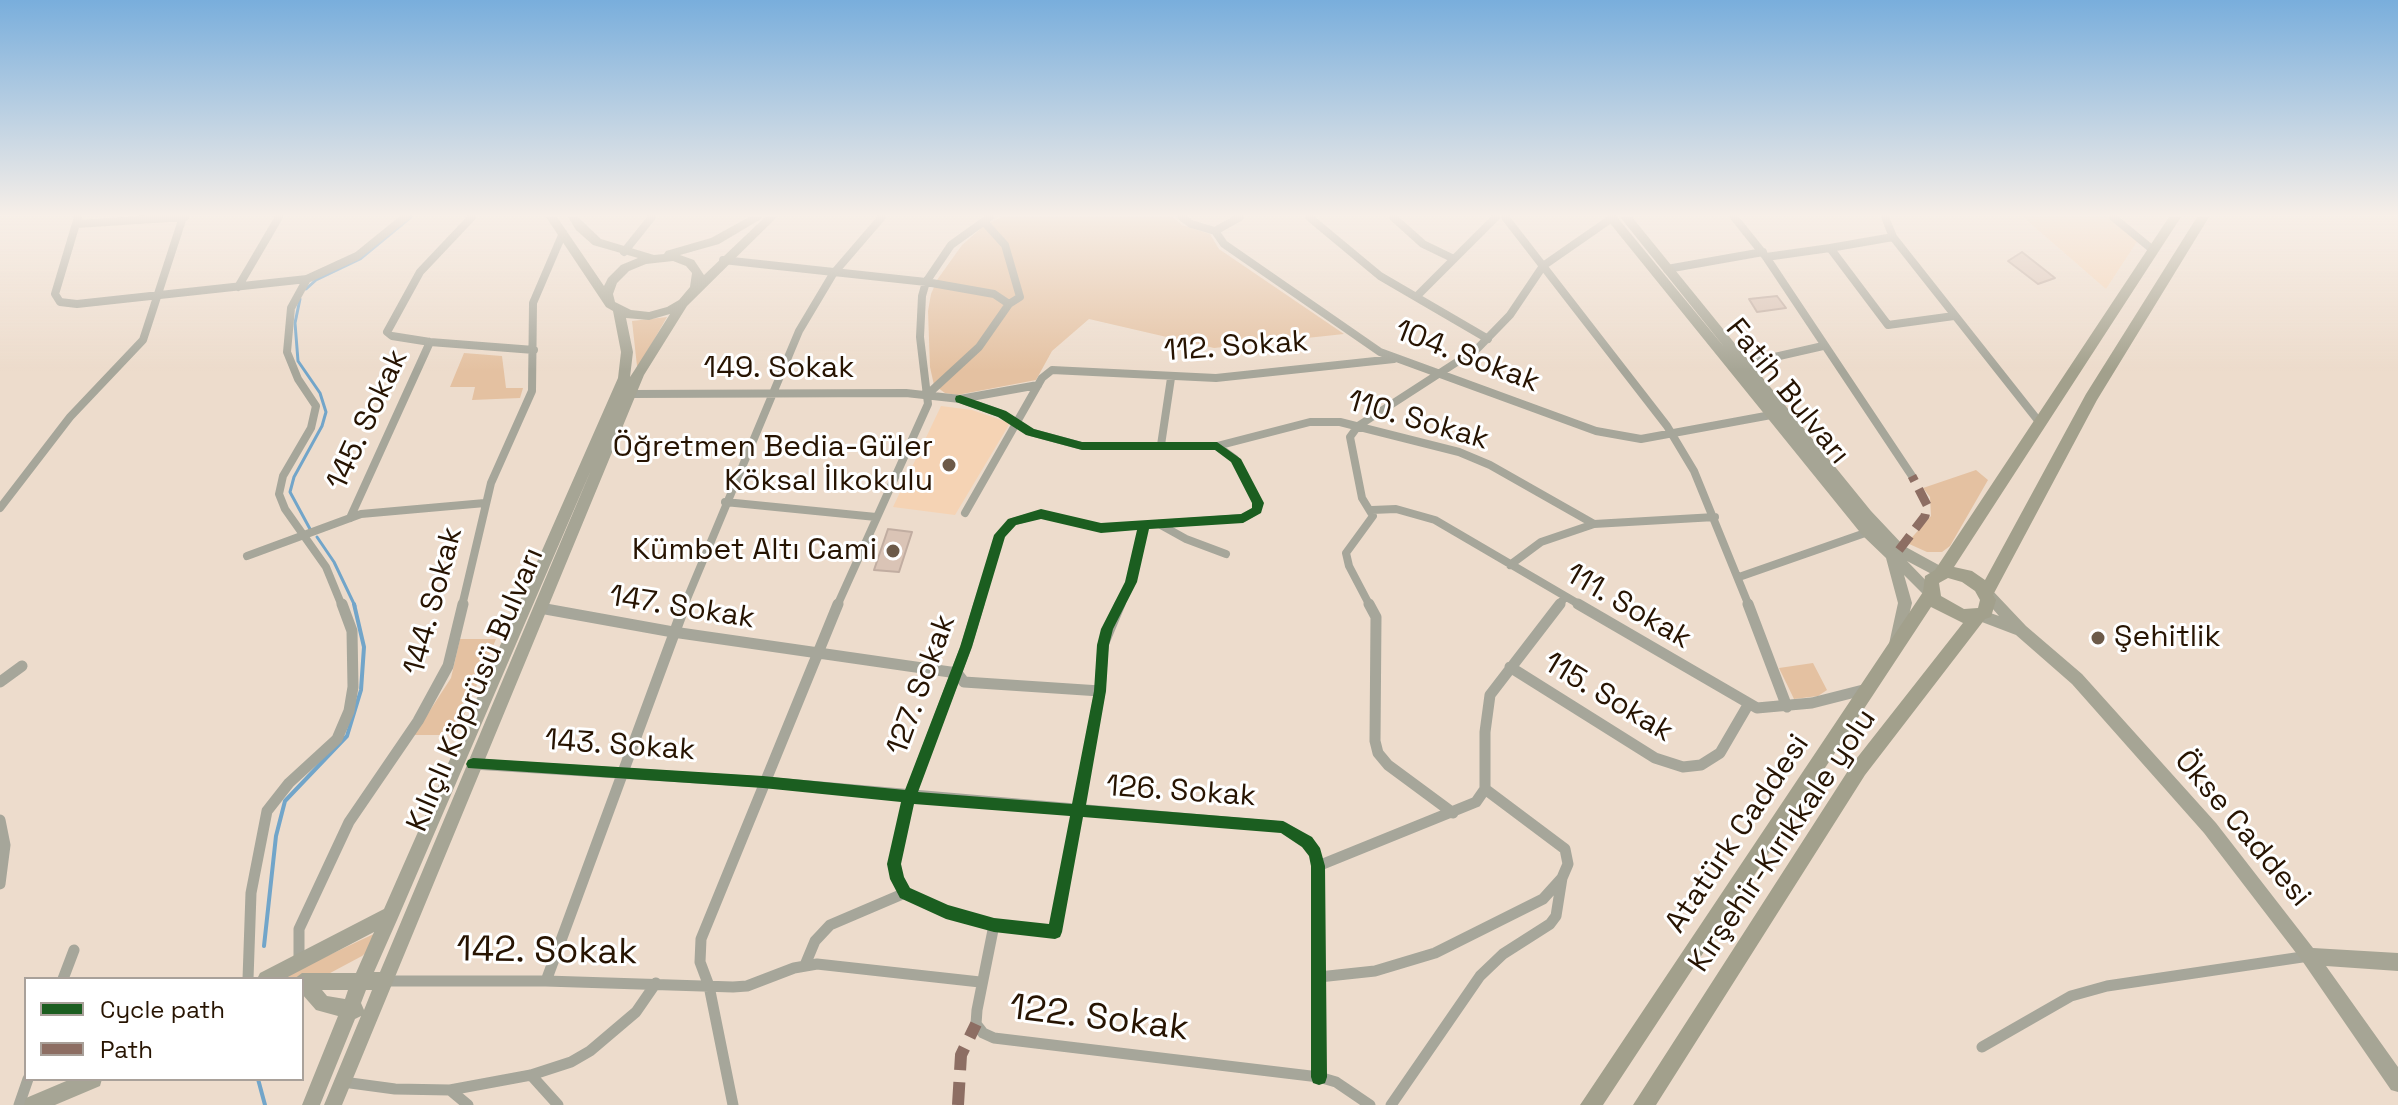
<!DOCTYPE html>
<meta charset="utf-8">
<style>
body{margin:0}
#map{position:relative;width:2398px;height:1105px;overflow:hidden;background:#eddccc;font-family:"Space Grotesk",sans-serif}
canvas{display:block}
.legend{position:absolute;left:24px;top:977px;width:280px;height:104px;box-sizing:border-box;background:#fff;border:2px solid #a9a19a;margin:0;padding:10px 14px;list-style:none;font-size:24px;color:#271402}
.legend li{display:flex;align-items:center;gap:16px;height:40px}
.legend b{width:40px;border:2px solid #a9a19a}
</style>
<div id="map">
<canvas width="2398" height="1105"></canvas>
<ul class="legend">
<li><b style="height:10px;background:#1b5e20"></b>Cycle path</li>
<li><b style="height:10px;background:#8d6e63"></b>Path</li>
</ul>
</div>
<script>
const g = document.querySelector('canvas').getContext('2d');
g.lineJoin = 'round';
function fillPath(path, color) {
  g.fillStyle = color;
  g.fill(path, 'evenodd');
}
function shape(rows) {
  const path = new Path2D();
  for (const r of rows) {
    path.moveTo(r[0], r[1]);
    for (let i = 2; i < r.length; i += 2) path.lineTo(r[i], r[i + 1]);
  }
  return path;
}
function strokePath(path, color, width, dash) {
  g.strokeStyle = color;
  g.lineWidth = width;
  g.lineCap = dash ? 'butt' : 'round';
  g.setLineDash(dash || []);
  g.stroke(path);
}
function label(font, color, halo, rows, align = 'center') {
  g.font = font + ' "Space Grotesk",sans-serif';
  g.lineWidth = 6;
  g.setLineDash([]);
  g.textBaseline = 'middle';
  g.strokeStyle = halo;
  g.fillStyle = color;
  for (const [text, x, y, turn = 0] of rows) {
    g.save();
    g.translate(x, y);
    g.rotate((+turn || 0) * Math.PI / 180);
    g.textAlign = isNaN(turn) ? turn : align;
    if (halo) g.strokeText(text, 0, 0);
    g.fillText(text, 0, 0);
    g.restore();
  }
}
const built = shape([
 [2023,217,2109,217,2138,240,2106,289],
 [941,406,972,410,1010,423,955,515,893,507]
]);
const green = shape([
 [1002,217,1173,217,1182,225,1210,234,1219,249,1344,334,1214,348,1089,319,1052,351,1036,380,957,395,945,393,934,385,930,367,928,311,931,294,937,280,962,245,986,224],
 [667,317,639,366,637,366,632,321],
 [464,353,502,356,506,388,523,388,520,398,472,400,475,387,450,387],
 [1976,470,1988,480,1950,546,1942,552,1927,552,1907,543,1931,516,1930,497,1923,488],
 [460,639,496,639,456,735,414,735,451,678],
 [1813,663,1827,690,1818,696,1794,699,1779,668],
 [378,932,370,949,362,956,302,988,302,979,278,979]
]);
const streamFar1 = shape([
 [306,289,316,280,360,259,411,217],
 [300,299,295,323,298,361,320,393,326,412,322,426,294,477,290,492,310,529],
 [317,537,334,562,355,606]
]);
const stream = shape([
 [264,946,276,836,285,801,347,736,361,690,364,647,354,604],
 [258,1079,265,1105]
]);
const building = shape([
 [2022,252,2055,278,2038,284,2008,261,2022,252],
 [1777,296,1786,308,1757,312,1749,299,1777,296],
 [888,529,912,532,899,572,874,570,888,529]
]);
const streetFar1 = shape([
 [78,217,55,294,60,302,77,304,307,279,357,256,405,217],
 [472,217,420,272,387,332,392,336,430,342,534,350],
 [1182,217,1191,224,1215,231,1224,244,1380,352,1596,431,1641,439,1771,415],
 [1309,217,1380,276,1488,339],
 [1393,217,1423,244,1454,259],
 [1505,217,1667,426,1694,471,1749,606],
 [1734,217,1766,257,1912,476],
 [1885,217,1893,237,2040,423],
 [2113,217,2153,250],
 [77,224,185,217],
 [1215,231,1240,217],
 [1830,248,1893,237],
 [624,252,652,217],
 [1766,257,1830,248,1888,325,1954,316],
 [723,260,926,282,994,294,1009,304,1020,297,1005,245,986,224],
 [1667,269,1763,252],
 [307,279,291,308,287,352,298,379,316,406,311,428,283,476,279,494,285,509,326,567,342,606],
 [238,287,279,217],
 [1416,297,1496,217],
 [1744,364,1823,346],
 [630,394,906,393,960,399,1038,385],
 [928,394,979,347,1009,304],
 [960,399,1002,414,1030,432,1082,446,1217,446,1235,459,1258,503,1257,510,1243,518,1144,525],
 [1161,445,1171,378],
 [1217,446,1310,422,1340,422,1459,452,1490,465,1594,524,1715,517],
 [725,502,876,517],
 [0,508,70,417,143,340,183,217],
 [1372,510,1396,509,1435,520,1582,606],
 [965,513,1042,378,1052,370,1216,378,1394,359],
 [350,518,430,342],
 [1159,524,1186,539,1226,554],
 [247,556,361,514,485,503],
 [1510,565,1541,542,1594,524],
 [1739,577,1868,532],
 [462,606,491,483,532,391,533,303,563,233],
 [684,606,799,331,833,274,882,217],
 [837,606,928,404,920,337,922,296,926,282,951,245,990,217],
 [979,606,1000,535,1012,522,1041,514,1101,528,1144,525],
 [1119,606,1131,582,1144,525],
 [1370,606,1349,566,1346,553,1373,516,1362,498,1350,437,1358,426,1477,349,1510,315,1543,266,1612,218],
 [1558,606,1565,597]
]);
const street = shape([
 [979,604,966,647,909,797,894,864,897,879,905,893,946,912,994,925,1055,932,1100,691,1103,645,1120,604],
 [1369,604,1376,617,1375,741,1378,753,1388,765,1453,813],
 [1578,604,1757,708,1812,703,1867,689],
 [1748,604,1787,707],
 [540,608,673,632,957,673,964,682,1100,691],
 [1510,667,1655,758,1683,767,1701,765,1720,753,1748,705],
 [0,682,22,666],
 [473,764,763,782,1283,827,1307,842,1315,853,1318,866,1319,1077],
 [0,820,5,845,0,884],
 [1318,866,1476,802,1485,789,1485,732,1490,695,1560,604],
 [994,925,977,1010,976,1024,983,1033,994,1038,1319,1077,1336,1082,1370,1105],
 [299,962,299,929,349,822,418,721,448,666,463,604],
 [805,965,815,941,830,925,905,893],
 [1319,977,1375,971,1435,953,1543,899,1562,878],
 [63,979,74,950],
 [248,979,251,893,267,811,289,783,337,739,349,711,353,687,352,631,342,604],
 [385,981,546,981,733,987,747,986,794,968,817,964,980,982],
 [546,981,685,604],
 [1982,1047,2071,996,2107,986,2309,956],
 [531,1075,558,1105],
 [343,1082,395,1089,450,1090,531,1075,571,1062,590,1051,636,1012,656,983],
 [450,1090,468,1105],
 [19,1105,28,1079],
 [733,1105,709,986,700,962,701,939,838,604],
 [1391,1105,1480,976,1503,954,1550,924,1556,916,1562,878,1568,864,1565,849,1485,789]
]);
const secondary = shape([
 [546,217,557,217,604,286,608,278,621,265,638,258,593,245,576,230,568,217,578,217,601,239,654,255,664,254,666,251,711,238,749,217,762,217,761,219,719,244,680,255,694,260,704,275,765,217,777,217,687,306,644,375,342,1105,324,1105,361,1016,355,1019,320,1105,302,1105,338,1016,316,1010,302,994,302,979,294,979,302,973,356,973,374,932,284,979,257,979,260,973,384,909,618,378,621,352,613,311,606,307,546,217],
 [673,261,686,266,692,273,690,287,679,300,667,307,649,312,631,310,615,302,613,294,617,283,629,271,646,264,673,261],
 [670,314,634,371,630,377,633,352,626,318,649,320,670,314],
 [591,470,380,972,374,972,397,920,591,470],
 [322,990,348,990,345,999,327,996,322,990],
 [366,990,372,990,364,1010,361,1003,366,990],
 [1605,217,1617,217,1725,348,1620,217,1632,217,1871,511,1904,546,1946,569,1948,573,1946,577,1941,579,1907,561,1938,593,1936,597,1926,597,1904,575,1912,603,1901,648,1896,650,1891,648,1889,644,1898,603,1886,558,1863,536,1605,217],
 [1986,587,1991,589,2026,626,2082,674,2216,823,2313,948,2398,953,2398,971,2326,966,2398,1067,2398,1092,2391,1090,2303,962,2204,833,2072,684,2016,635,1974,619,1972,615,1974,611,1979,609,1999,616,1979,593,1981,589,1986,587],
 [71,1079,102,1079,100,1086,55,1105,24,1105,26,1098,71,1079]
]);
const highway = shape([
 [2169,217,2181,217,1954,567,1972,571,1985,580,2086,394,2197,217,2209,217,2097,400,1993,595,1996,600,1991,617,1985,619,1865,775,1656,1105,1633,1105,1853,763,1963,623,1931,607,1603,1105,1580,1105,1923,592,1925,576,1935,570,2169,217],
 [1948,578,1962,582,1975,591,1980,600,1978,608,1964,609,1941,596,1939,583,1948,578]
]);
const quietFar1 = shape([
 [1899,550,1925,516,1927,505,1912,476]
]);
const quiet = shape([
 [958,1105,961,1055,976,1024]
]);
const cycleway = shape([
 [960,395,1006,411,1034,429,1082,442,1217,442,1241,459,1264,503,1261,513,1243,523,1149,529,1137,582,1113,629,1109,645,1106,691,1086,805,1283,821,1312,837,1320,848,1325,866,1327,1077,1325,1083,1319,1085,1313,1083,1311,1077,1311,866,1309,856,1302,847,1281,833,1083,817,1062,932,1060,937,1055,939,994,932,946,919,900,898,890,879,887,864,901,802,763,788,468,768,466,764,468,760,473,758,763,776,905,790,960,647,994,535,1008,519,1041,509,1101,523,1241,514,1252,508,1252,503,1231,462,1215,450,1082,450,1026,435,998,417,956,402,955,399,956,396,960,395],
 [1041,519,1101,533,1137,530,1125,582,1101,629,1097,645,1094,691,1072,804,918,792,972,647,1005,537,1016,525,1041,519],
 [914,804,1070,816,1049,924,994,918,948,905,910,888,904,877,901,864,914,804]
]);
const markers = [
 [949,465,8,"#6c5a49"],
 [893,551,8,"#6c5a49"],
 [2098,638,8,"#6c5a49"]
];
const streetNames = [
 ["112. Sokak",1236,347,-4],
 ["104. Sokak",1467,357,21],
 ["149. Sokak",779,369],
 ["Fatih Bulvarı",1787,392,51],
 ["145. Sokak",368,420,-65],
 ["110. Sokak",1418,421,16],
 ["144. Sokak",434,601,-75],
 ["111. Sokak",1628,607,30],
 ["147. Sokak",682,608,9],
 ["127. Sokak",922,685,-70],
 ["Kılıçlı Köprüsü Bulvarı",476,690,-67],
 ["115. Sokak",1608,698,31],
 ["143. Sokak",620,746,4],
 ["126. Sokak",1181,792,4],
 ["Ökse Caddesi",2242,829,50],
 ["Atatürk Caddesi",1738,834,-56],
 ["Kırşehir-Kırıkkale yolu",1783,841,-56]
];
const poiNames = [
 ["Öğretmen Bedia-Güler",933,448],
 ["Köksal İlkokulu",933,482],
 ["Kümbet Altı Cami",877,551],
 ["Şehitlik",2114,638,"left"]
];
const nearStreetnames = [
 ["142. Sokak",547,952,1],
 ["122. Sokak",1099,1019,7]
];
fillPath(built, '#f5d3b4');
fillPath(green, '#e4c1a1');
strokePath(streamFar1, '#72a5c9', 3);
strokePath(stream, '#72a5c9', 4);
fillPath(building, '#dac4b6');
strokePath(building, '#c1ada1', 2);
strokePath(streetFar1, '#a6a69a', 8);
strokePath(street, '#a6a69a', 11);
fillPath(secondary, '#a6a595');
fillPath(highway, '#a2a08c');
strokePath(quietFar1, '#8d6e63', 9, [18, 9]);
strokePath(quiet, '#8d6e63', 12, [23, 12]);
fillPath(cycleway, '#1b5e20');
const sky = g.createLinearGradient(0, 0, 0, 371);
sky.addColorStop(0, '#79aedc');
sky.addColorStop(0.58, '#f7efe8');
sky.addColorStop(1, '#f7efe800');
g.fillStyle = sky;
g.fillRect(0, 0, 2398, 371);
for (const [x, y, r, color] of markers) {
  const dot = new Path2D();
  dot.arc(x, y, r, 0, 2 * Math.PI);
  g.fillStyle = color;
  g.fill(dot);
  strokePath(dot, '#fff', 3);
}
label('30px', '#271402', '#fff', streetNames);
label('30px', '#271402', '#fff', poiNames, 'right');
label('36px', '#271402', '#fff', nearStreetnames);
</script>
